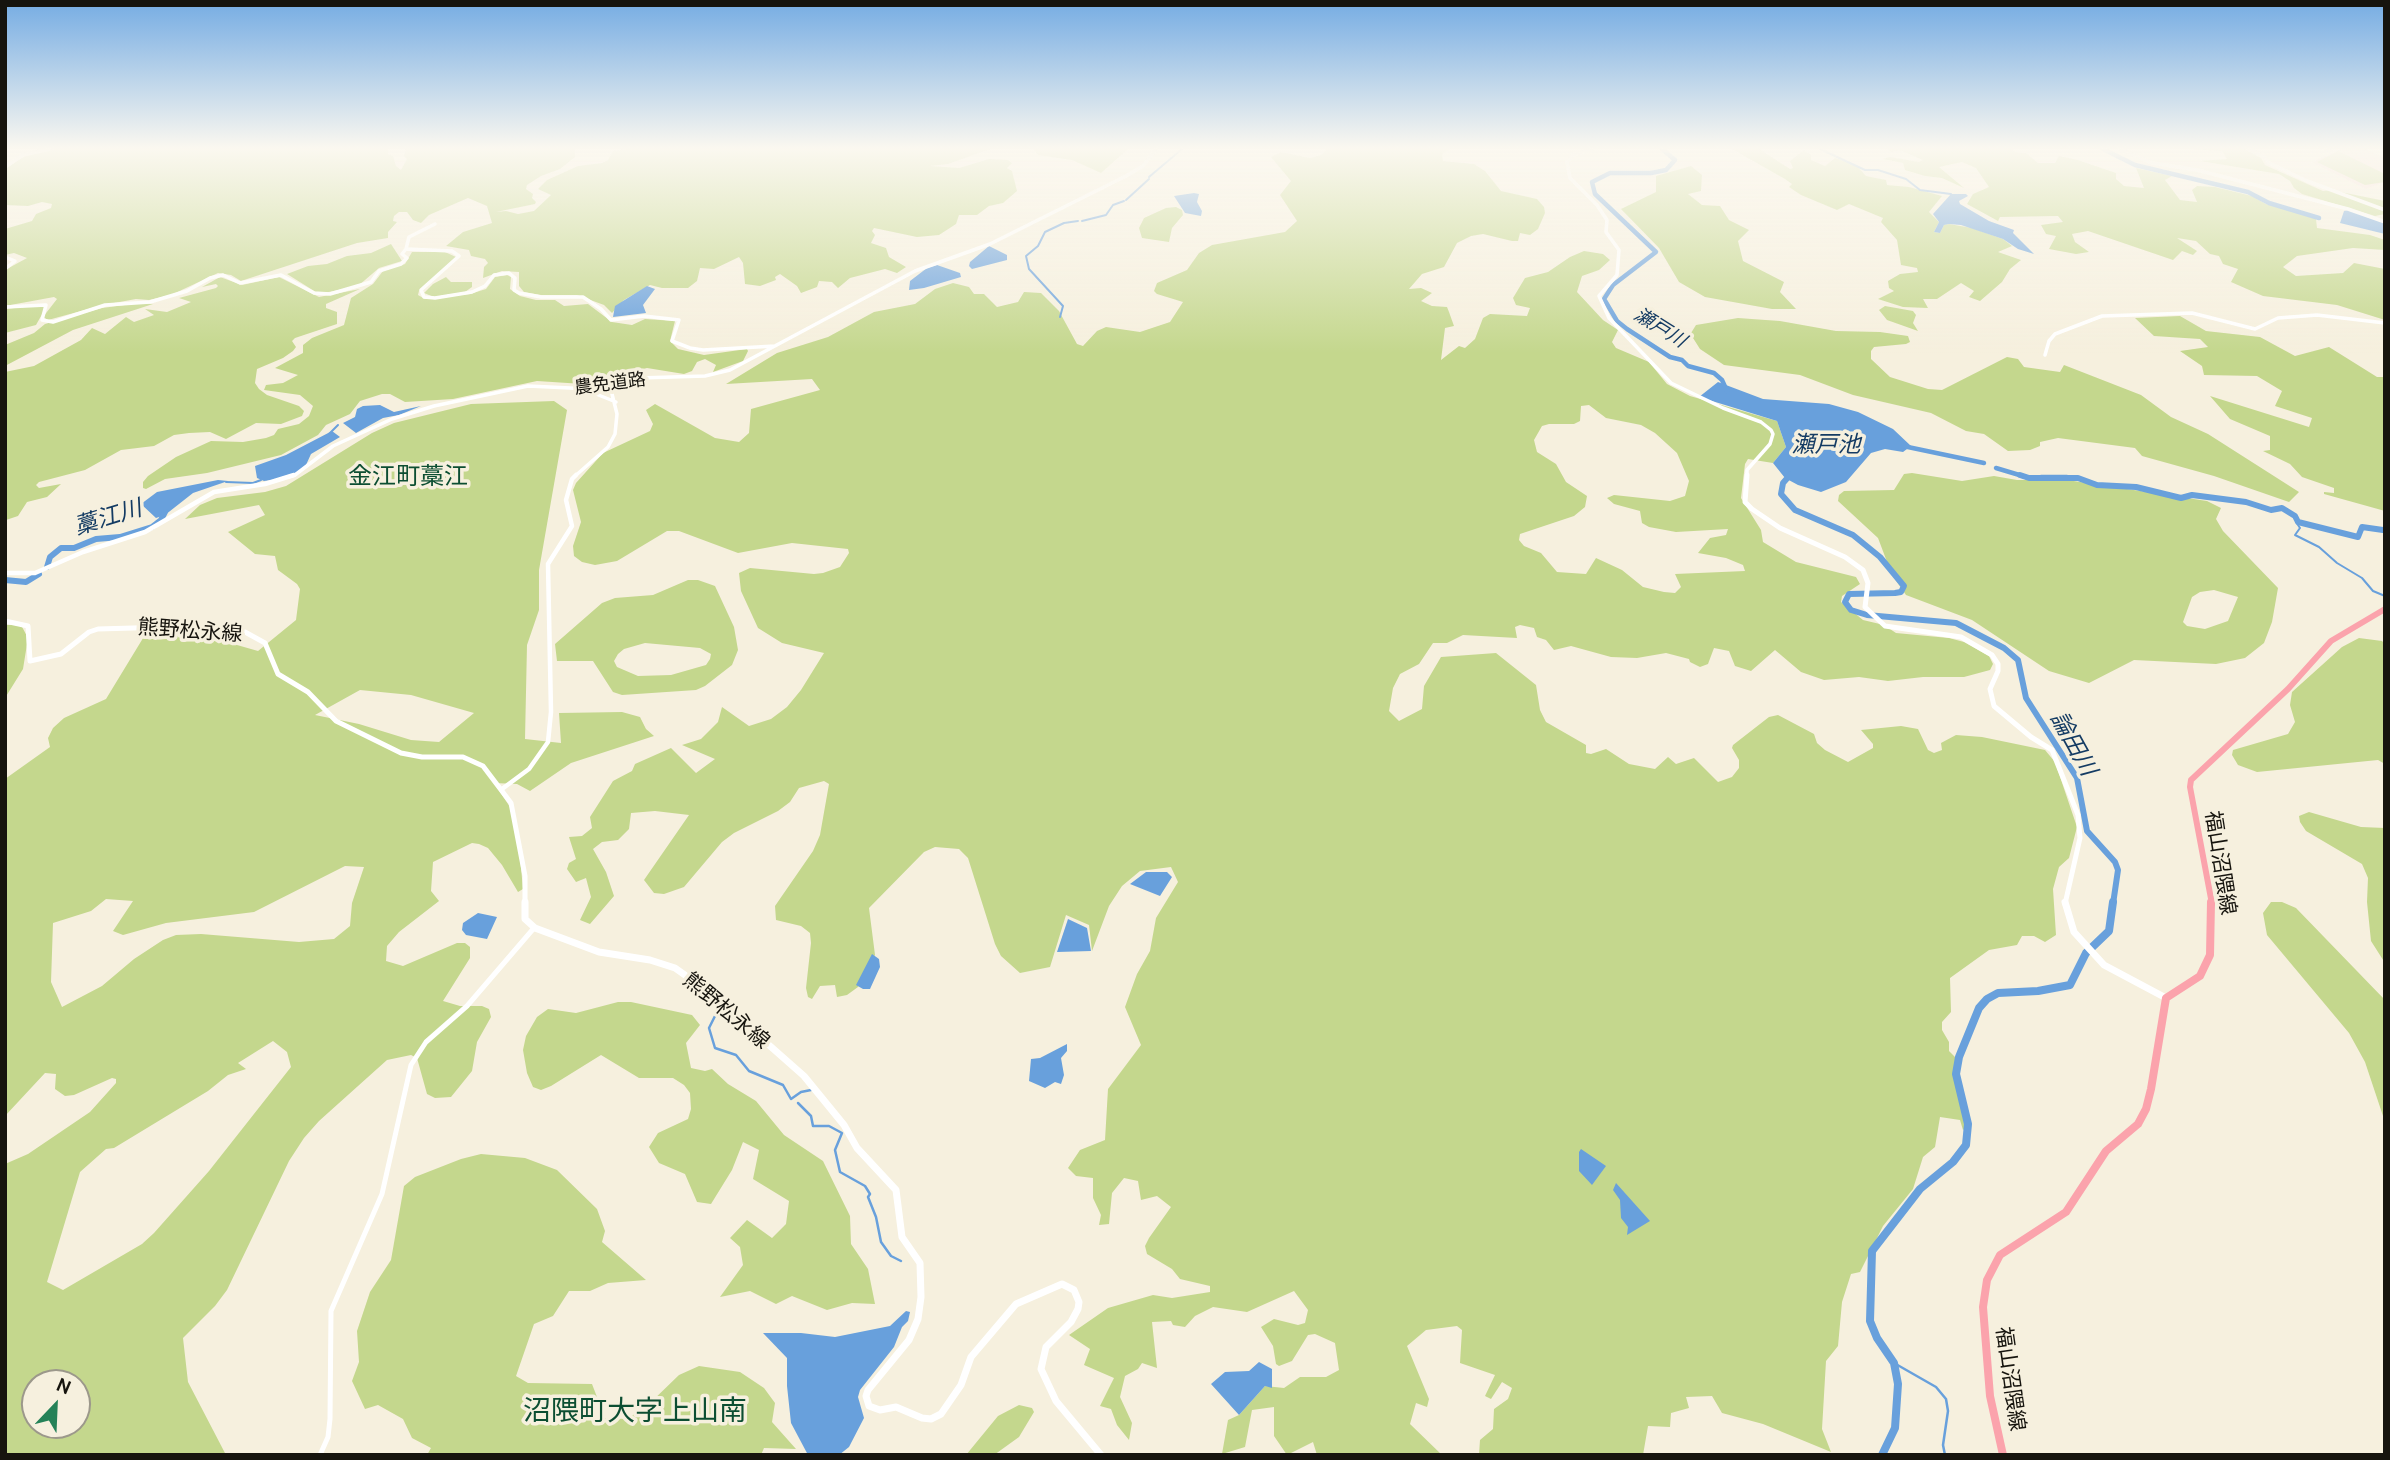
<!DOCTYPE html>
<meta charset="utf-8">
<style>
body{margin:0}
#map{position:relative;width:2390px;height:1460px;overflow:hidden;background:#f6f0de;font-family:Cabin,sans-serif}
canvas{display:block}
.frame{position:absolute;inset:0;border:7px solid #16140e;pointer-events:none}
.north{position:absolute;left:21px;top:1369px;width:70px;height:70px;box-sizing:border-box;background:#f6f0de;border:2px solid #9c988b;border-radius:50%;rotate:23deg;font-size:19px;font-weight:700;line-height:28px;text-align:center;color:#16140e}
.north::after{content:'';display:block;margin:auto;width:24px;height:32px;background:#258258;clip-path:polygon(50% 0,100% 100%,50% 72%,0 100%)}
</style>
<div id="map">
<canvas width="2390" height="1460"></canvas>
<div class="frame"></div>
<div class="north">N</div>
</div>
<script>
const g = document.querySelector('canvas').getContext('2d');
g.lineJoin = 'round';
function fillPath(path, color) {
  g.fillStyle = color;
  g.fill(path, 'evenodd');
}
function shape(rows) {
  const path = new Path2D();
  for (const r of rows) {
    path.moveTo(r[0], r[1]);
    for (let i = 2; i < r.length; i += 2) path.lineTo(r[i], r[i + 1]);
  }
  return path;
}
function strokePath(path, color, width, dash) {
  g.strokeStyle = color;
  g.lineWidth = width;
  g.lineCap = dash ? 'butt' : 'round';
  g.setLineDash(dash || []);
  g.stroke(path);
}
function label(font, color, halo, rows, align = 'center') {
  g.font = font + ' Cabin,"Noto Sans JP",sans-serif';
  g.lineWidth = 7;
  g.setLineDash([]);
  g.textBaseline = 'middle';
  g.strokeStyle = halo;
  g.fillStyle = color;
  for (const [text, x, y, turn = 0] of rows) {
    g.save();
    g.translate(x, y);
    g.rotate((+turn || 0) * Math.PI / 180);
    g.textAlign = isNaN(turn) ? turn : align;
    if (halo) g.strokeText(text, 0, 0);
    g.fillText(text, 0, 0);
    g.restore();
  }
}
const education = shape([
 [2343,149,2365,149,2385,158,2385,182,2366,189,2311,162]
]);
const green = shape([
 [56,149,388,149,388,154,393,156,396,166,401,170,407,159,404,156,406,149,575,149,575,157,560,169,541,176,527,185,526,189,533,194,532,198,536,202,535,204,496,212,506,211,518,214,534,211,551,195,538,189,547,180,578,166,602,163,608,160,613,151,629,149,990,149,948,164,930,166,959,168,989,159,1008,160,1012,163,1007,168,1012,171,1017,191,1003,203,989,206,977,215,959,215,956,224,939,235,917,237,874,228,872,231,875,235,871,243,886,248,889,257,906,267,897,273,885,269,850,278,838,288,832,282,819,281,817,287,801,293,797,286,780,274,775,277,776,280,760,286,745,284,743,263,739,257,714,269,700,268,697,281,688,288,662,288,650,285,624,300,612,313,604,305,577,295,541,295,524,292,519,286,519,272,502,271,483,278,484,267,488,263,485,259,471,256,469,250,446,246,463,232,492,223,487,206,468,198,429,215,421,223,413,220,407,212,399,212,394,216,393,221,397,222,388,232,388,238,357,243,241,281,231,275,218,273,171,295,149,300,136,299,103,305,48,320,43,317,57,299,54,297,5,306,5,270,27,258,14,253,5,255,5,229,32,221,36,214,51,208,52,204,42,202,28,206,5,205,5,169,28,154],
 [1033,149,1128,149,1101,173,1072,160,1038,155],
 [1327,149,1449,149,1442,154,1443,161,1474,164,1485,171,1501,191,1537,199,1544,207,1545,213,1538,229,1530,235,1520,233,1518,241,1512,241,1483,234,1471,236,1457,243,1444,267,1422,274,1409,289,1421,288,1432,293,1421,301,1432,306,1447,307,1449,312,1454,326,1445,328,1441,360,1459,346,1465,348,1475,339,1483,318,1490,314,1527,316,1530,308,1516,305,1513,298,1525,278,1548,272,1570,257,1584,251,1603,254,1610,260,1599,270,1582,276,1577,292,1603,320,1618,330,1612,342,1616,348,1649,362,1667,384,1690,396,1777,421,1786,447,1773,463,1748,459,1745,464,1741,498,1761,530,1763,542,1796,562,1856,577,1860,584,1842,596,1841,602,1863,620,1884,625,1896,633,1949,638,1964,642,1989,656,1993,664,1990,670,1964,677,1923,677,1888,681,1859,677,1824,680,1801,672,1775,650,1751,671,1735,666,1729,651,1714,648,1708,664,1700,667,1690,662,1689,659,1666,653,1637,658,1611,657,1571,646,1554,650,1546,640,1537,637,1534,628,1520,625,1515,627,1517,638,1463,635,1447,643,1433,643,1419,664,1400,674,1393,688,1389,711,1399,721,1422,709,1424,686,1441,657,1496,653,1536,685,1540,710,1546,722,1586,745,1586,753,1591,754,1606,749,1629,764,1655,769,1668,757,1676,764,1694,758,1718,782,1732,777,1739,768,1739,760,1732,748,1733,745,1769,717,1778,715,1814,734,1817,743,1825,750,1848,762,1873,748,1873,744,1861,730,1901,726,1918,729,1928,750,1934,753,1942,750,1941,743,1956,735,1982,737,2045,750,2055,762,2077,827,2069,858,2059,867,2053,889,2056,935,2045,942,2034,936,2022,936,2017,945,1989,950,1950,978,1951,1012,1942,1022,1942,1030,1949,1042,1949,1051,1957,1059,1955,1084,1970,1124,1963,1130,1960,1120,1940,1117,1935,1147,1923,1157,1913,1189,1883,1226,1860,1272,1851,1274,1842,1302,1838,1346,1826,1361,1822,1429,1831,1452,1763,1424,1722,1413,1712,1396,1686,1397,1689,1408,1671,1413,1670,1427,1648,1426,1643,1455,1479,1455,1480,1440,1493,1429,1494,1409,1508,1399,1512,1388,1502,1382,1491,1399,1485,1396,1495,1375,1460,1363,1462,1330,1457,1326,1426,1330,1407,1346,1429,1399,1427,1407,1416,1403,1410,1424,1442,1455,1317,1455,1313,1442,1287,1455,1274,1436,1274,1407,1252,1410,1245,1447,1222,1454,1228,1420,1239,1415,1265,1386,1284,1388,1300,1377,1326,1377,1339,1370,1335,1343,1315,1334,1308,1335,1292,1361,1279,1366,1276,1364,1273,1346,1261,1327,1274,1319,1298,1325,1305,1323,1308,1310,1294,1291,1247,1312,1213,1307,1195,1316,1185,1327,1173,1325,1171,1321,1152,1322,1157,1368,1142,1363,1138,1369,1125,1376,1120,1397,1132,1423,1129,1440,1117,1425,1111,1409,1100,1406,1114,1378,1084,1365,1090,1349,1069,1335,1108,1308,1153,1295,1172,1298,1210,1292,1210,1286,1180,1279,1172,1269,1147,1254,1145,1246,1149,1238,1171,1207,1157,1196,1141,1200,1138,1181,1124,1178,1112,1193,1109,1224,1099,1225,1101,1215,1093,1198,1093,1178,1076,1176,1068,1168,1080,1150,1105,1140,1108,1089,1141,1045,1125,1007,1137,974,1150,951,1156,918,1178,882,1171,867,1140,871,1122,886,1109,906,1092,951,1089,925,1066,915,1050,967,1020,973,1001,956,995,944,968,858,959,849,935,847,924,852,869,908,875,955,858,987,847,995,837,997,835,985,820,986,812,999,808,997,806,988,811,943,810,933,801,926,776,920,775,906,813,851,820,835,829,784,824,781,799,788,790,802,778,811,734,833,722,842,684,887,664,894,654,893,644,880,689,815,655,811,631,813,629,829,618,840,602,842,593,849,606,872,614,896,590,924,580,920,591,897,586,878,576,882,567,869,569,863,576,859,569,837,582,836,592,828,590,817,613,781,632,771,635,764,671,748,696,773,715,759,682,745,701,739,718,722,722,707,749,726,771,719,787,707,801,690,824,653,782,643,758,628,741,591,739,573,750,568,814,574,823,573,840,567,849,553,848,549,792,543,738,553,679,531,667,531,617,561,595,565,582,562,574,556,573,546,581,522,573,490,576,483,603,453,650,431,653,424,646,410,655,404,715,438,739,442,749,433,751,409,820,390,812,379,726,384,777,353,828,337,874,312,915,304,935,289,953,283,969,287,974,294,984,294,997,307,1018,302,1024,292,1041,293,1059,311,1077,344,1083,346,1097,331,1106,327,1140,332,1170,322,1183,302,1157,294,1154,291,1157,283,1187,270,1199,253,1212,245,1285,232,1297,221,1280,195,1291,181,1271,157,1281,152,1310,158,1321,155],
 [1589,405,1606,418,1641,425,1655,433,1677,453,1689,481,1685,496,1670,501,1614,495,1607,498,1614,504,1640,511,1642,523,1649,527,1676,532,1728,529,1726,535,1710,538,1698,553,1726,558,1743,565,1745,571,1675,574,1681,587,1675,593,1664,592,1643,587,1622,570,1596,558,1586,574,1557,572,1541,553,1524,546,1519,540,1520,534,1574,516,1585,507,1587,496,1566,482,1556,464,1537,452,1534,440,1542,426,1549,424,1574,424,1580,421,1581,406],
 [1732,149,1759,149,1790,169,1793,168,1790,161,1804,150,1811,155,1811,160,1825,166,1835,158,1856,165,1866,176,1886,180,1887,185,1909,187,1942,196,1929,212,1939,222,1934,232,1940,233,1944,225,1949,224,1972,228,2003,239,2012,246,1998,252,2021,260,2010,269,2002,282,1980,301,1969,297,1974,291,1961,283,1937,299,1923,299,1928,308,1903,307,1878,299,1894,291,1889,288,1888,281,1900,274,1918,272,1917,268,1901,265,1897,240,1881,222,1883,218,1849,204,1837,210,1801,195,1789,187,1792,184,1785,179],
 [1888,149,2012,149,2015,152,2026,153,2038,163,2055,163,2059,156,2078,160,2116,173,2116,179,2124,186,2144,188,2136,168,2172,176,2165,180,2180,200,2197,202,2192,190,2197,186,2215,187,2252,196,2266,204,2302,213,2316,219,2317,228,2370,235,2385,240,2385,250,2353,248,2297,256,2283,267,2296,276,2343,273,2354,263,2385,269,2385,320,2337,305,2263,296,2231,282,2238,269,2223,264,2219,256,2210,254,2196,241,2177,238,2197,251,2193,255,2182,251,2173,260,2088,231,2072,234,2075,242,2089,252,2076,254,2049,249,2056,236,2046,234,2041,225,2063,222,2058,216,2000,217,1998,221,1967,204,1973,194,1989,187,1976,168,1962,162,1939,167,1964,188,1942,178,1925,176,1905,170,1903,163,1883,159,1890,157,1919,162,1923,160,1900,150,1892,152],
 [2194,149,2244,149,2261,158,2265,165,2323,191,2331,190,2385,201,2385,214,2375,216,2302,194,2294,188,2290,181,2279,174,2200,161,2227,159,2222,151],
 [2338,151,2385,174,2385,182,2365,185,2317,162],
 [1691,166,1702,175,1701,191,1688,194,1702,205,1720,206,1729,220,1749,230,1738,241,1743,261,1784,282,1780,292,1796,309,1772,309,1705,297,1679,282,1659,248,1621,209,1656,192,1656,176],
 [1176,207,1182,210,1183,215,1172,228,1169,242,1142,238,1139,228,1144,218,1166,208],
 [391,244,402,261,379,268,358,286,319,294,287,274,308,266,327,264,347,256,371,253],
 [412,252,445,252,456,257,419,291,418,295,425,299,470,294,486,289,495,277,507,275,511,277,510,289,520,296,536,300,555,300,564,306,588,304,612,322,632,325,645,319,675,321,670,341,678,349,704,355,747,349,748,351,743,361,713,372,716,365,705,359,697,362,692,371,684,374,647,368,635,371,611,381,583,384,537,381,453,399,405,402,390,394,382,394,360,401,350,414,326,425,318,435,281,455,207,473,165,479,146,489,143,488,143,482,148,476,176,457,211,441,243,442,266,438,274,435,278,429,299,424,309,416,313,406,300,395,264,390,266,385,283,383,298,375,275,368,303,353,303,345,312,338,344,325,351,298,373,284,383,271,405,264],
 [220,277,242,285,279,277,319,297,360,289,326,304,326,308,337,312,337,324,295,338,292,341,296,347,293,351,283,358,257,369,255,383,259,389,267,395,299,406,304,411,302,416,281,424,256,423,226,439,210,432,189,433,174,435,154,446,121,450,85,470,39,482,36,485,39,488,61,484,47,497,27,502,18,516,6,520,5,372,34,366,81,340,92,328,105,334,126,317,134,322,154,315,145,309,167,312,191,302,179,298,216,288,218,286,216,284,202,287],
 [446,277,451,282,472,282,472,287,465,292,434,297,424,293,433,284],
 [140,303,153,304,73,330,5,366,5,345,34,333,45,324,102,308],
 [44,305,45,309,36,325,5,333,5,309],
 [1885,306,1913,311,1916,315,1913,323,1918,331,1887,320,1879,310],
 [2180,316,2206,331,2260,337,2295,356,2329,347,2377,377,2385,377,2385,511,2324,494,2324,492,2334,493,2334,488,2302,477,2290,464,2263,451,2270,450,2270,436,2230,419,2210,396,2309,427,2312,418,2275,406,2282,391,2257,376,2204,375,2202,366,2180,351,2208,347,2200,339,2154,336,2135,318],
 [1738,318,1780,321,1836,331,1880,332,1908,336,1910,342,1906,344,1874,347,1871,351,1871,359,1890,377,1928,389,1942,390,2007,357,2018,359,2024,367,2060,372,2064,365,2141,395,2171,417,2208,434,2299,492,2289,502,2214,476,2142,456,2135,448,2058,438,2040,442,2040,446,2030,450,2008,451,1984,434,1966,431,1931,413,1853,395,1800,375,1724,365,1700,349,1693,338,1691,333,1696,325],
 [554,401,567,410,539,570,539,610,527,645,525,739,561,743,559,713,622,712,640,717,646,729,654,736,571,763,530,791,517,784,494,783,510,807,520,857,523,889,518,892,502,865,488,848,479,844,472,843,433,862,431,891,439,901,399,932,387,946,386,961,403,966,457,943,465,943,470,947,470,958,443,1001,460,1006,482,1006,489,1009,491,1017,477,1042,472,1071,451,1097,435,1098,427,1094,417,1058,411,1055,387,1060,319,1121,304,1138,289,1161,227,1290,215,1306,183,1338,188,1382,226,1455,5,1455,5,1164,28,1154,90,1112,116,1083,116,1079,112,1078,74,1095,65,1096,55,1089,56,1074,45,1073,5,1116,5,779,50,747,48,738,53,728,64,718,106,699,151,625,157,623,194,622,230,643,258,651,296,620,300,589,297,584,278,570,275,556,255,554,228,532,265,515,259,505,185,519,200,505,217,498,265,492,286,486,372,433,394,423,471,404],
 [360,690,411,695,474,713,439,742,411,740,359,724,315,715],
 [345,866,364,867,352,903,350,926,334,939,299,942,201,934,176,935,163,940,134,959,102,986,62,1007,51,982,53,923,91,911,106,899,133,901,113,931,123,935,166,923,254,912],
 [273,1041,287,1052,291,1067,209,1171,154,1233,142,1244,63,1290,47,1282,80,1172,106,1149,114,1148,208,1091,228,1075,246,1069,238,1063],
 [35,1383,77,1383,77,1425,35,1425],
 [1912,473,1962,481,1994,476,2017,480,2067,480,2207,501,2221,508,2216,519,2223,531,2278,588,2272,622,2264,643,2245,658,2216,664,2134,660,2089,683,2049,671,1972,620,1906,595,1892,575,1878,538,1838,501,1839,495,1844,491,1894,490,1904,474],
 [2214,590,2238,597,2228,621,2205,629,2187,626,2183,622,2192,597,2200,592],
 [688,580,698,580,715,586,734,627,738,650,732,665,705,686,696,690,622,695,613,692,593,661,557,661,555,644,602,603,615,598,653,595],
 [645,643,700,648,711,654,710,659,706,665,671,675,638,676,617,667,614,661,618,654,624,649],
 [5,625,21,625,28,638,23,669,5,698],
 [2359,638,2382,641,2385,644,2385,764,2378,760,2257,772,2238,765,2232,755,2233,750,2288,734,2295,722,2290,705,2292,692,2342,647],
 [2309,812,2361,827,2385,828,2385,963,2371,941,2367,902,2368,878,2362,864,2306,831,2300,822,2299,816],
 [2271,902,2282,902,2296,908,2385,1000,2385,1122,2365,1062,2349,1033,2267,935,2263,913],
 [618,1002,631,1002,692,1015,700,1025,686,1043,691,1068,705,1071,712,1069,728,1084,756,1101,784,1135,823,1161,850,1216,851,1244,868,1269,875,1304,852,1303,827,1310,792,1296,776,1304,750,1291,720,1297,743,1265,740,1247,730,1238,747,1220,772,1238,786,1224,789,1201,753,1179,759,1150,743,1142,732,1170,711,1204,697,1202,685,1174,659,1163,649,1147,658,1133,688,1119,691,1109,690,1093,684,1085,673,1078,639,1078,601,1055,551,1086,541,1090,533,1087,527,1073,523,1050,526,1036,537,1017,548,1009,576,1013],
 [481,1154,525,1158,557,1170,597,1209,605,1231,602,1242,646,1280,608,1283,590,1291,569,1291,553,1316,534,1324,516,1376,528,1383,592,1384,605,1418,627,1419,648,1405,679,1375,699,1366,740,1372,764,1388,775,1403,772,1422,796,1449,764,1448,761,1455,427,1455,431,1448,412,1438,403,1419,378,1405,365,1409,352,1381,359,1362,357,1331,370,1292,391,1260,404,1186,415,1177,461,1159],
 [1019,1405,1032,1408,1034,1412,1019,1437,994,1455,966,1455,998,1416]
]);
const water = shape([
 [1194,193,1199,194,1197,202,1202,211,1201,216,1185,213,1174,196],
 [1951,194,1966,194,1968,196,1959,201,1960,204,1989,221,2014,230,2013,233,2034,254,2018,249,2003,239,1961,225,1949,224,1944,225,1940,233,1934,232,1939,222,1933,214],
 [2348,210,2385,223,2385,234,2340,223,2344,211],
 [989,246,1007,255,1007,260,972,269,969,266,970,262],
 [937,265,960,273,961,277,924,288,909,290,910,281,927,268],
 [647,286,655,289,643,305,646,313,613,317,615,306],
 [1718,382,1763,399,1829,404,1858,412,1893,429,1911,446,1903,452,1885,449,1871,453,1846,482,1821,492,1798,485,1785,478,1773,463,1786,447,1777,421,1699,397],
 [380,405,394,412,421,406,399,415,383,418,356,433,343,423,355,417,357,409,363,406],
 [332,431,340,437,311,454,306,465,298,472,279,479,264,481,257,478,255,466,286,455],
 [218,480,228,481,193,493,165,515,156,518,141,504,157,492],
 [1146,872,1167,872,1172,877,1160,896,1130,884],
 [478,913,497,917,487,939,466,935,462,930,463,923],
 [1068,919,1087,928,1091,951,1057,952],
 [872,954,879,959,880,967,870,989,863,989,856,985],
 [1067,1044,1067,1051,1061,1058,1064,1075,1061,1084,1055,1082,1045,1088,1029,1081,1031,1059,1040,1058],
 [1581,1149,1606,1166,1592,1185,1579,1171,1579,1152],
 [1616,1183,1650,1221,1627,1235,1628,1227,1621,1218,1620,1200,1613,1190],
 [906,1311,910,1312,908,1321,902,1327,894,1347,860,1390,858,1397,864,1418,849,1447,839,1455,808,1455,791,1423,787,1386,787,1358,763,1333,801,1333,835,1337,890,1326],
 [1259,1362,1272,1369,1272,1388,1265,1386,1239,1415,1211,1384,1225,1372,1249,1371]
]);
const streamFar1 = shape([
 [1820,149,1865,170,1878,170,1906,179,1920,190,1951,194],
 [1149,177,1182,149],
 [1126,200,1149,179],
 [1082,221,1106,215,1113,205,1124,201],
 [1060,317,1063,306,1029,269,1026,256,1038,246,1045,232,1064,223,1078,221],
 [329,434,338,425],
 [226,482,253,483,261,480],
 [2296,522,2300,528,2295,535,2319,547,2337,563,2362,578,2373,591,2385,596]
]);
const stream = shape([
 [694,986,712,1001,716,1008],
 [716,1014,709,1028,715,1048,736,1055,749,1071,783,1085,791,1099,801,1092,811,1090],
 [798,1103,811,1116,813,1126,829,1126,842,1133,835,1150,840,1172,865,1186,870,1194,868,1197,876,1217,881,1242,891,1256,901,1261],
 [1894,1363,1936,1387,1946,1399,1948,1411,1943,1445,1945,1455]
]);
const riverFar2 = shape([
 [1662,149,1675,160,1666,170,1651,173,1610,173,1592,182,1595,194,1656,252,1613,285,1604,299,1617,321,1627,329,1670,357,1682,360,1688,366,1714,373,1722,380,1727,391],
 [2103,149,2135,165,2248,192,2269,203,2319,218],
 [1903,446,1984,463],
 [1996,468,2026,477],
 [1788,477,1790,475],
 [2041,477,2067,477]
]);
const riverFar1 = shape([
 [1790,475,1783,483,1781,494,1795,510,1853,535,1880,557,1904,586,1901,592,1895,593,1849,594,1845,602,1851,610,1867,615,1956,623,2004,648,2018,660,2026,698,2077,778,2087,831,2115,862,2118,870,2113,904],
 [2020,475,2029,478,2078,478,2097,485,2136,487,2181,498,2192,495,2246,502,2271,510,2282,508,2295,516,2298,522,2358,537,2362,527,2383,530],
 [47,567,50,557,61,548,74,548,96,539,120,537,152,527,161,520,165,512],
 [5,580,26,582,39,574]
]);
const river = shape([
 [1882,1455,1895,1428,1898,1384,1894,1363,1877,1338,1870,1321,1872,1251,1920,1189,1953,1162,1966,1145,1968,1124,1956,1074,1959,1057,1979,1008,1987,999,1998,993,2038,991,2070,985,2086,953,2109,931,2113,902]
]);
const tertiaryFar2 = shape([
 [2120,149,2152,163,2197,170,2348,209,2385,222],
 [2249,149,2265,157,2269,163,2307,181,2385,210],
 [2325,149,2332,152],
 [5,167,23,155,50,149],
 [435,224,409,237,406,249,452,251,459,256,421,290,424,297,435,298,472,292,485,286,494,275,509,273,515,278,514,290,519,293,541,297,583,297,601,309,611,320,644,316,679,320,672,341,690,348,703,350,775,346],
 [5,257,15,261,5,269],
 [5,307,46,305,42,320,53,322,105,305,150,302,187,291,210,278,223,275,240,283,281,275,314,293,330,294,371,282,379,271,401,264,407,258,402,254,406,249],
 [2045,355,2049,341,2055,334,2102,316,2192,313,2255,329,2278,318,2317,315,2385,323],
 [586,390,616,402],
 [288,477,295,475,333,446,392,419,434,406,528,386,591,389,639,378,705,376,730,370,915,271,990,244,1126,176,1143,166,1156,149],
 [574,477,608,447,615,434,617,414,610,386]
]);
const tertiaryFar1 = shape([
 [5,573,35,573,83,552,145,532,214,492,265,484,294,475],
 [502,789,529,769,548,742,551,712,548,564,572,526,566,500,572,479,576,475]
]);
const tertiary = shape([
 [320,1455,328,1437,330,1419,331,1311,382,1194,411,1065,426,1042,467,1006,534,928]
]);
const secondaryFar2 = shape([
 [1592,149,1573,155,1567,162,1570,178,1597,205,1607,220,1606,232,1619,250,1617,275,1599,296,1609,318,1671,383,1723,408,1761,422,1771,430,1773,434,1770,444,1747,470,1747,477]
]);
const secondaryFar1 = shape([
 [1747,475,1745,502,1752,509,1780,528,1845,557,1863,570,1868,583,1865,607,1885,626,1961,637,1992,655,1998,664,1998,671,1990,689,1994,706,2031,737,2052,750,2078,815,2080,838,2065,904],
 [5,621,28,626,30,661,61,654,89,632,98,629,168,627,245,632,265,643,278,674,308,692,336,721,401,753,422,757,463,757,483,766,511,803,525,876,525,904]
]);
const secondary = shape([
 [525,902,525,919,535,928,599,952,650,960,675,968,709,992,739,1024,761,1038,804,1076,844,1125,857,1148,896,1190,902,1237,920,1263,921,1297,918,1319,909,1340,868,1390,866,1396,869,1406,880,1410,896,1407,922,1418,931,1419,941,1414,961,1385,971,1357,1016,1304,1062,1284,1074,1290,1079,1302,1078,1309,1071,1322,1046,1347,1041,1369,1056,1401,1101,1455],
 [2065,902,2074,932,2104,965,2166,998]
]);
const primaryFar1 = shape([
 [2212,904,2190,787,2191,780,2288,689,2331,641,2385,609]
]);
const primary = shape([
 [2003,1455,1990,1396,1983,1307,1987,1280,2000,1255,2066,1212,2106,1151,2138,1124,2146,1109,2151,1089,2166,998,2200,976,2210,955,2211,902]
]);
const farStreetnames = [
 ["農免道路",610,384,-7]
];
const farWaternames = [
 ["瀬戸川",1660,328,32]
];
const streetNames = [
 ["熊野松永線",190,631,4],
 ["福山沼隈線",2220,863,81],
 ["熊野松永線",726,1011,40],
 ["福山沼隈線",2010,1379,82]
];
const waterNames = [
 ["瀬戸池",1826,445],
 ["藁江川",108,518,-17],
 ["論田川",2073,744,61]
];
const quarterNames = [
 ["金江町藁江",408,477]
];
const nearQuarternames = [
 ["沼隈町大字上山南",635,1412]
];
fillPath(education, '#f9dfda');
fillPath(green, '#c4d78d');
fillPath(water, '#68a0dc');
strokePath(streamFar1, '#68a0dc', 2);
strokePath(stream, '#68a0dc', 2.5);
strokePath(riverFar2, '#68a0dc', 4.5);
strokePath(riverFar1, '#68a0dc', 6);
strokePath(river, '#68a0dc', 8);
strokePath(tertiaryFar2, '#fff', 3.5);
strokePath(tertiaryFar1, '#fff', 4.5);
strokePath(tertiary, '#fff', 5);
strokePath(secondaryFar2, '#fff', 3.5);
strokePath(secondaryFar1, '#fff', 5);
strokePath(secondary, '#fff', 7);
strokePath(primaryFar1, '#fba3ac', 6);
strokePath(primary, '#fba3ac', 8);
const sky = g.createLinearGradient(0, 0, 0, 353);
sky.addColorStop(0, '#75ace3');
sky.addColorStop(0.42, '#fbf8f0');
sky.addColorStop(1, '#fbf8f000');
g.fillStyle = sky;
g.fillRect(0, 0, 2390, 353);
label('18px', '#16140e', '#f6f0de', farStreetnames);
label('italic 19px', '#143b63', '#f6f0de', farWaternames);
label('21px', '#16140e', '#f6f0de', streetNames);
label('italic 23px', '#143b63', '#f6f0de', waterNames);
label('24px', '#0c4e32', '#f6f0de', quarterNames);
label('28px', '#0c4e32', '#f6f0de', nearQuarternames);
</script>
